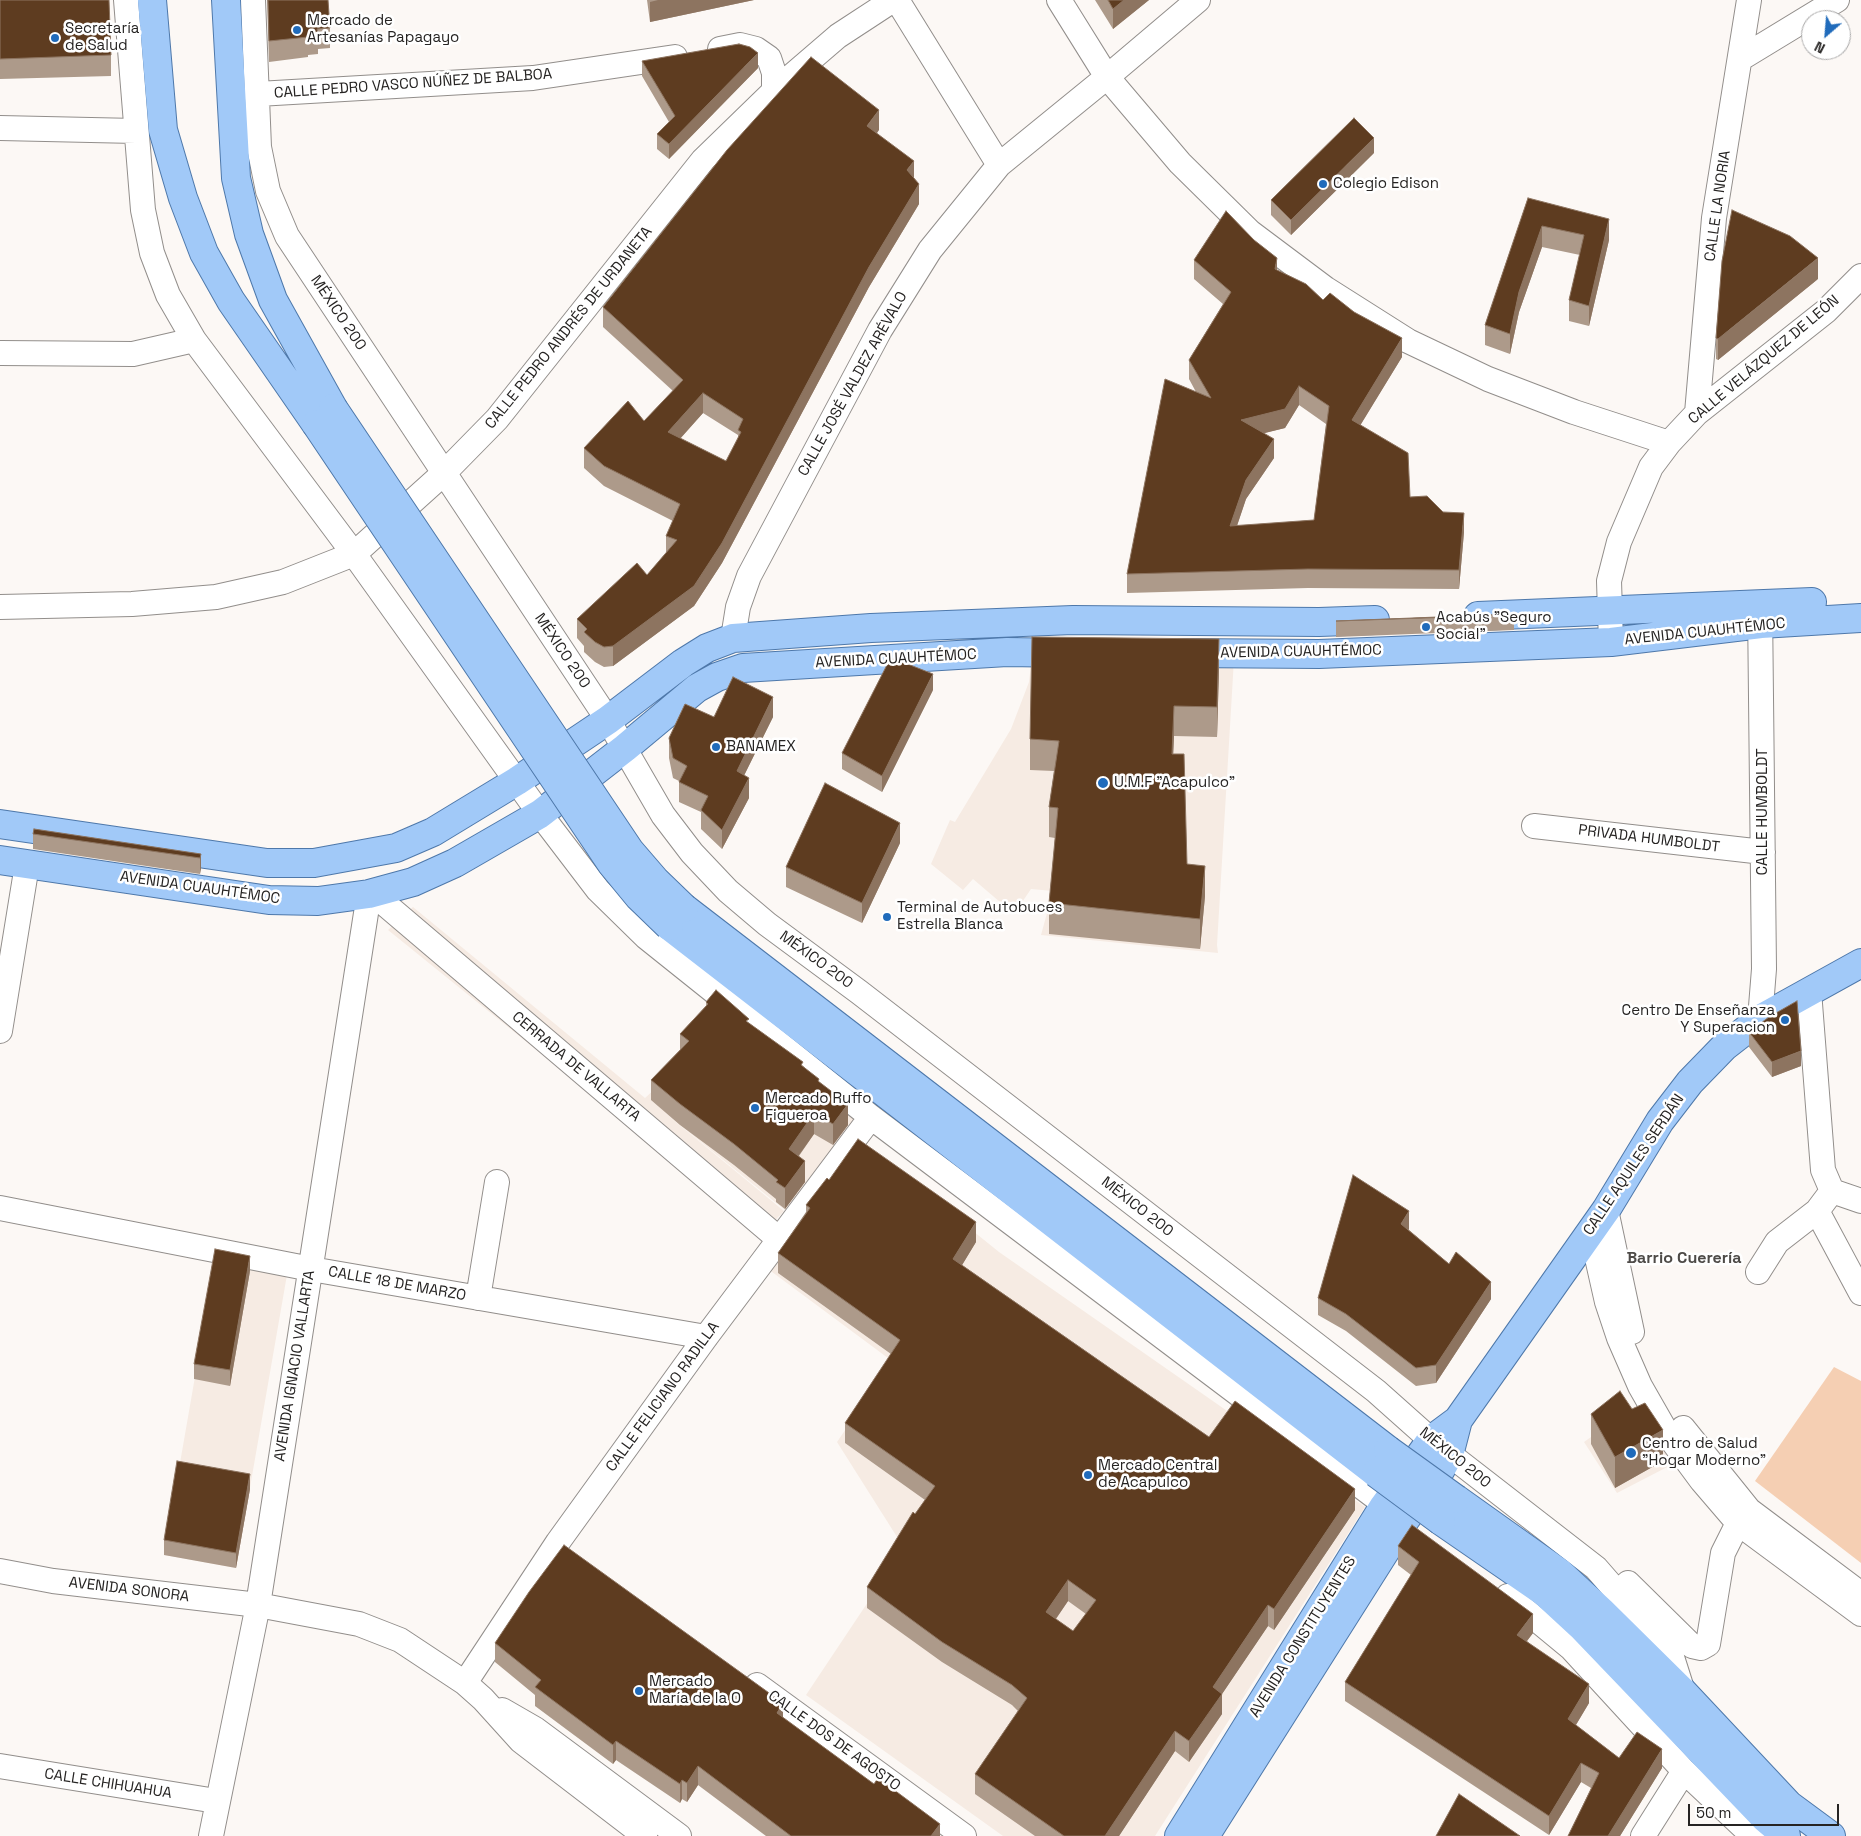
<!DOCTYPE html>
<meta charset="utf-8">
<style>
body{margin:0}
#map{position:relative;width:1861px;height:1836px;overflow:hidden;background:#fcf8f5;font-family:"Space Grotesk",sans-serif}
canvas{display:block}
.north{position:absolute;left:1801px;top:10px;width:50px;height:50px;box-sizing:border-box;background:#fff;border:1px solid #a8a7a7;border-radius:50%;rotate:207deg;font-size:14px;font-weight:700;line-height:20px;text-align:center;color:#262423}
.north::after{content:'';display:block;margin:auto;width:18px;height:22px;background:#206bbb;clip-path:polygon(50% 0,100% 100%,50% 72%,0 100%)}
.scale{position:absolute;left:1688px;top:1804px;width:151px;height:22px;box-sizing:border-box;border:2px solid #262423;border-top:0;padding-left:6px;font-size:15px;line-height:18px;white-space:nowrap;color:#262423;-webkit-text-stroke:4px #fff;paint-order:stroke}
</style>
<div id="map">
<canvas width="1861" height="1836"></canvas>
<div class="north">N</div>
<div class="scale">50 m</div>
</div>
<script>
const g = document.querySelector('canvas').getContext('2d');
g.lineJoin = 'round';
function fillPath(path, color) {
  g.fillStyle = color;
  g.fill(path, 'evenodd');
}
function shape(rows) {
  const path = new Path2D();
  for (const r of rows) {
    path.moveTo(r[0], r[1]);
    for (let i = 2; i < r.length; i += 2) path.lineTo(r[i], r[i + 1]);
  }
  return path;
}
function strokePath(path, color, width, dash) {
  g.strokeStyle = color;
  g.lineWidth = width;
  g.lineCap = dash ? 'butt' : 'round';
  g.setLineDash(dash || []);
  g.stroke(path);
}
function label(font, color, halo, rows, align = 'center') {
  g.font = font + ' "Space Grotesk",sans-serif';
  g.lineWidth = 5;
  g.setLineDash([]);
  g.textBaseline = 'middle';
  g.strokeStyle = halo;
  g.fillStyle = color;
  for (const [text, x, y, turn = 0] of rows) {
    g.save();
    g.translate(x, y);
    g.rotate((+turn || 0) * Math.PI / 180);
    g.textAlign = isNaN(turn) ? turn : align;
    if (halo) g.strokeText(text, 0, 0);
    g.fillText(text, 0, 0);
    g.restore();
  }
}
const built = shape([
 [1032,655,1234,659,1217,945,1218,953,1041,935,1053,891,1031,889,1014,914,973,879,963,890,931,864,950,820,955,822,1011,729,1029,682],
 [413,907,645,1098,685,1061,864,1118,791,1215,660,1109,784,1211,763,1233,388,930],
 [864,1143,999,1252,1365,1507,1155,1836,1003,1836,806,1695,904,1548,837,1442,892,1361,768,1269],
 [216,1256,288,1269,236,1568,164,1555],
 [1644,1405,1675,1463,1617,1493,1584,1442,1591,1437,1597,1444]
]);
const green = shape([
 [1834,1367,1861,1381,1861,1563,1755,1481]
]);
const minor = shape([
 [126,0,143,210,152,253,168,295,194,340,354,554,540,814,598,890,646,937,871,1117,1399,1515],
 [253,0,259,147,268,191,287,236,608,720,663,815,692,853,728,891,767,924,859,992,1376,1391,1431,1440,1596,1568,1671,1654,1683,1692],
 [897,0,999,165],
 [1059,0,1107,77,1180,163,1250,232,1326,289,1408,341,1488,379,1574,412,1669,443],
 [720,49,740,45,756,49,769,58,774,73,774,91],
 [1740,59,1837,0],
 [258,94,533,78,675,57],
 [0,128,136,131],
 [0,353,133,354,194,340],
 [1697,413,1714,218,1749,0],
 [0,607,132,604,216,597,283,582,354,554,444,473,497,419,703,160,774,91,838,36,893,0],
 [733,638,738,607,749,576,880,330,930,250,999,165,1107,77,1198,0],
 [1611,642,1609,581,1619,542,1651,467,1669,443,1697,413,1826,311,1861,276],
 [1534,826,1763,852],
 [372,893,780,1240],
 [1809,991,1823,1170,1832,1191],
 [1760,1019,1764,969,1760,607],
 [0,1031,27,865],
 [1832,1191,1861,1201],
 [0,1208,311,1269,706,1337],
 [1606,1210,1632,1332],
 [1817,1211,1861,1293],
 [1591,1231,1607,1302,1619,1338,1640,1386,1668,1435,1702,1481,1738,1523,1861,1614],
 [1758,1272,1777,1242,1817,1211,1832,1191],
 [478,1298,497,1182],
 [1683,1428,1749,1510,1861,1594],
 [0,1571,53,1581,258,1605,359,1624,400,1640,465,1683,483,1699,521,1741,645,1836],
 [1628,1583,1692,1646,1701,1648,1708,1644,1723,1553,1738,1523,1747,1512],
 [1508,1596,1571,1648,1684,1771,1753,1836],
 [465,1683,558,1542,706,1337,871,1117],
 [757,1685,964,1836],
 [502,1710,535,1729,679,1836],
 [0,1766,216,1801],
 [211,1836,258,1605,369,894],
 [1643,1836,1684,1771]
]);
const major = shape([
 [152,0,163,130,183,198,204,253,231,301,316,424],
 [226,0,236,178,249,234,273,300,333,408],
 [1478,616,1812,602],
 [1183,653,1319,654,1611,642,1761,624,1861,618],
 [0,824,267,863,314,863,396,848,433,832,517,781,608,720,683,663,707,648,733,638,871,628,1073,620,1319,622,1375,620],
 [0,860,269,900,318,901,369,894,413,882,455,863,540,814,625,748,697,688,717,677,743,668,1007,652,1070,653],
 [684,908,1388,1450],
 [669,926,1376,1473],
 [1456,1499,1560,1573,1601,1611,1683,1692,1789,1805,1831,1836],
 [1441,1521,1544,1592,1583,1628,1765,1818,1786,1836],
 [1179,1836,1384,1506,1431,1440,1458,1420,1606,1210,1660,1121,1690,1082,1724,1047,1760,1019,1861,963],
 [1205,1836,1405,1520,1437,1476,1449,1455,1458,1420]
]);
const majorBridge = shape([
 [333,408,630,851,655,880,684,908],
 [316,424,611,863,639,897,669,926],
 [1388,1450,1456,1499],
 [1376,1473,1441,1521]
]);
const wall = shape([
 [0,0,111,55,111,76,0,79],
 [267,0,328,0,330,28,330,48,318,49,318,54,308,55,308,57,269,62],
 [647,0,754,0,650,22],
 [1095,0,1149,0,1113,29],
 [642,61,758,68,669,159,657,149,657,134,669,122,642,76],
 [879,130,877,133,914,178,919,204,869,287,722,563,694,606,613,666,604,667,595,662,584,652,584,646,577,638,577,619,647,575,666,553,666,536,673,521,604,486,584,468,584,448,644,421,673,391,603,327,603,307],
 [703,413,738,435,738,439,726,461,680,439],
 [1374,153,1291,235,1271,215,1271,200],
 [1528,198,1609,240,1589,326,1569,321,1569,300,1580,255,1542,247,1519,312,1510,354,1485,345,1485,325],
 [1194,260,1277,270,1323,300,1402,357,1360,425,1410,497,1464,532,1459,589,1308,588,1127,593,1127,574,1196,392,1189,379,1189,360,1223,304,1194,279],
 [1299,405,1326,424,1314,520,1237,526,1246,499,1274,458,1264,433,1285,428],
 [1818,279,1718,360,1716,359,1716,338],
 [1514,614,1514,630,1336,637,1336,621],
 [1219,669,1217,737,1174,736,1173,754,1187,864,1205,896,1200,949,1049,934,1049,903,1055,838,1049,837,1049,807,1054,771,1030,770,1030,739],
 [933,690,882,792,842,769,842,753],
 [714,717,773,717,744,775,749,798,722,849,701,829,701,812,679,802,679,781,673,778,669,758,669,738],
 [33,834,201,854,200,874,33,849],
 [900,843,862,923,786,887,786,867],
 [706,1002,749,1023,803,1066,819,1082,848,1125,833,1145,814,1134,799,1156,805,1182,785,1209,776,1202,776,1199,734,1165,680,1125,651,1100,651,1080,680,1050,680,1034,706,1006],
 [1749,1032,1801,1066,1772,1077,1749,1047],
 [829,1180,976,1242,962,1265,1209,1437,1355,1510,1274,1630,1268,1626,1222,1694,1222,1714,1189,1762,1175,1751,1119,1836,1035,1836,975,1794,975,1774,1018,1711,1012,1705,942,1662,867,1608,867,1587,925,1500,845,1443,845,1423,891,1354,778,1273,778,1253,806,1212,806,1205],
 [1068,1601,1086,1614,1073,1631,1056,1619],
 [1409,1229,1409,1230,1491,1299,1436,1383,1416,1386,1346,1331,1318,1315,1318,1298],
 [250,1271,230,1386,194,1379,194,1364],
 [1591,1414,1663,1461,1615,1488,1591,1444],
 [250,1489,236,1568,164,1555,164,1540],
 [1398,1546,1533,1633,1527,1641,1589,1703,1576,1725,1619,1758,1662,1768,1620,1836,1568,1836,1591,1788,1581,1782,1549,1835,1345,1701,1345,1682,1411,1575,1398,1565],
 [495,1643,783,1718,940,1836,766,1836,698,1785,687,1802,682,1799,680,1803,616,1760,613,1764,535,1706,535,1695,495,1662]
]);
const shadedWall = shape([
 [658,0,754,0,650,22,650,2],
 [1124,0,1149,0,1113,29,1113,9],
 [758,53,758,68,669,159,669,144],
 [879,110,879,130,867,146,867,126],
 [1374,138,1374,153,1291,235,1291,220],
 [914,161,914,181,907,170],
 [919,184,919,204,869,287,722,563,694,606,613,666,613,646,869,267],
 [1609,219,1609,240,1589,326,1589,306],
 [1542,226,1542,247,1519,312,1510,354,1510,334,1519,292],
 [1277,258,1277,278,1275,269],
 [1818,258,1818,279,1718,360,1718,339],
 [1402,338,1402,357,1352,439,1352,420],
 [1299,386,1299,405,1285,428,1241,439,1241,420],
 [703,393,703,413,668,452,668,432],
 [1274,439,1274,458,1246,499,1230,546,1230,526,1246,480],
 [1464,513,1464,532,1459,589,1459,570],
 [1219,639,1219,669,1217,737,1217,707],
 [933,674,933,690,882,792,882,776],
 [773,697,773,717,737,790,737,771],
 [1174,706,1174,736,1172,784,1172,754],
 [749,778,749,798,722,849,722,830],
 [900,823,900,843,862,923,862,903],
 [201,854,201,869,200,874,200,858],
 [1205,866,1205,896,1200,949,1200,919],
 [1801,1051,1801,1066,1772,1077,1772,1062],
 [848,1104,848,1125,833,1145,833,1124],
 [814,1113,814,1134,789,1169,789,1149],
 [805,1161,805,1182,785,1209,785,1188],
 [1409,1211,1409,1229,1401,1241,1401,1224],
 [976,1222,976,1242,953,1280,953,1259],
 [250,1256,250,1271,230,1386,230,1370],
 [1491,1282,1491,1299,1436,1383,1436,1365],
 [1663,1430,1663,1461,1615,1488,1615,1457],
 [250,1474,250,1489,236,1568,236,1553],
 [1355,1489,1355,1510,1274,1630,1274,1609],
 [1068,1580,1068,1601,1046,1633,1046,1612],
 [1268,1605,1268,1626,1222,1694,1222,1714,1189,1762,1189,1741,1213,1687],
 [1533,1614,1533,1633,1517,1654,1517,1635],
 [1589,1684,1589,1703,1568,1738,1568,1719],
 [783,1703,783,1722,777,1713],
 [1175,1731,1175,1751,1119,1836,1105,1836],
 [616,1741,616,1760,613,1764,613,1745],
 [1662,1749,1662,1768,1620,1836,1608,1836],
 [1581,1763,1581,1782,1549,1835,1549,1816],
 [698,1766,698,1785,687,1802,687,1783],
 [682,1780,682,1799,680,1803,680,1784],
 [940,1824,940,1836,931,1836]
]);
const building = shape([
 [0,0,109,0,111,55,0,59,0,0],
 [268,0,328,0,330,28,317,29,318,33,308,34,308,37,269,41,268,0],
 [1108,0,1124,0,1113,9,1108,0],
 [739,44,750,47,758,53,669,144,657,134,675,116,642,61,739,44],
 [811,57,879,110,867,126,914,161,907,170,919,184,869,267,722,543,694,586,613,646,604,647,595,642,584,632,587,629,577,619,637,563,647,575,677,540,666,536,680,504,604,466,584,448,628,401,644,421,683,380,603,307,727,150,811,57],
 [703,393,743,419,738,430,741,432,726,461,668,432,703,393],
 [1354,118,1374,138,1291,220,1271,200,1354,118],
 [1528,198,1609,219,1589,306,1569,300,1584,235,1542,226,1519,292,1510,334,1485,325,1528,198],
 [1732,210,1790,236,1818,258,1718,339,1716,338,1722,261,1732,210],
 [1226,211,1254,240,1277,258,1275,269,1306,284,1323,300,1330,293,1354,312,1402,338,1352,420,1408,453,1410,497,1427,496,1443,512,1464,513,1459,570,1308,569,1127,574,1165,379,1211,398,1189,360,1231,292,1194,260,1226,211],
 [1299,386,1329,406,1314,520,1230,526,1246,480,1274,439,1241,420,1285,409,1299,386],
 [1514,614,1514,615,1336,621,1514,614],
 [1032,637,1219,639,1217,707,1174,706,1172,754,1184,754,1187,864,1205,866,1200,919,1049,903,1058,808,1049,807,1059,741,1030,739,1032,637],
 [890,659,895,659,933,674,882,776,842,753,890,659],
 [733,677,773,697,737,771,749,778,722,830,701,810,708,796,679,782,687,766,673,758,669,738,685,704,714,717,733,677],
 [825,783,900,823,862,903,786,867,825,783],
 [34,829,201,854,200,858,33,834,34,829],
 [716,990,749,1019,746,1021,803,1062,801,1065,819,1079,818,1081,848,1104,833,1124,814,1113,789,1149,805,1161,785,1188,776,1182,778,1180,734,1144,680,1104,651,1080,689,1041,680,1034,708,1004,706,1002,716,990],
 [1797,1001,1801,1051,1772,1062,1749,1032,1769,1017,1797,1001],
 [858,1139,976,1222,953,1259,1209,1437,1235,1401,1355,1489,1274,1609,1268,1605,1213,1687,1222,1694,1189,1741,1175,1731,1105,1836,1064,1836,975,1774,1027,1698,1012,1685,942,1642,867,1587,913,1512,915,1514,935,1486,845,1423,900,1340,778,1253,810,1208,806,1205,827,1178,829,1180,858,1139],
 [1068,1580,1096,1600,1073,1631,1046,1612,1068,1580],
 [1353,1175,1409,1211,1401,1224,1449,1264,1456,1252,1491,1282,1436,1365,1416,1368,1346,1314,1318,1298,1353,1175],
 [215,1249,250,1256,230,1370,194,1364,215,1249],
 [1620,1391,1632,1409,1645,1403,1663,1430,1615,1457,1591,1414,1620,1391],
 [177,1461,250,1474,236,1553,164,1540,177,1461],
 [1412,1525,1533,1614,1517,1635,1589,1684,1568,1719,1619,1758,1637,1732,1662,1749,1608,1836,1568,1836,1599,1773,1581,1763,1549,1816,1345,1682,1419,1562,1398,1546,1412,1525],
 [564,1545,783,1703,777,1713,874,1784,878,1778,940,1824,931,1836,791,1836,698,1766,687,1783,682,1780,680,1784,616,1741,613,1745,535,1687,541,1680,495,1643,529,1592,564,1545],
 [1459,1794,1520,1836,1436,1836,1459,1794]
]);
const markers = [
 [297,30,5,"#206bbb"],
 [55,38,5,"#206bbb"],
 [1323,184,5,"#206bbb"],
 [1426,627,5,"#206bbb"],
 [716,747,5,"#206bbb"],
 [1103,783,6,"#206bbb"],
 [887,917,5,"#206bbb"],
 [1785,1020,5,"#206bbb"],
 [755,1108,5,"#206bbb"],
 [1631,1453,6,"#206bbb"],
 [1088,1475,5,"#206bbb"],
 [639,1691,5,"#206bbb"]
];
const poiNames = [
 ["Mercado de",307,21],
 ["Artesanías Papagayo",307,38],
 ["Secretaría",65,29],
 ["de Salud",65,46],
 ["Colegio Edison",1333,184],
 ["Acabús \"Seguro",1436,618],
 ["Social\"",1436,635],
 ["BANAMEX",726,747],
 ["U.M.F \"Acapulco\"",1114,783],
 ["Terminal de Autobuces",897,908],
 ["Estrella Blanca",897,925],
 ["Centro De Enseñanza",1775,1011,"right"],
 ["Y Superacion",1775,1028,"right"],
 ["Mercado Ruffo",765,1099],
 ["Figueroa",765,1116],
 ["Centro de Salud",1642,1444],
 ["\"Hogar Moderno\"",1642,1461],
 ["Mercado Central",1098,1466],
 ["de Acapulco",1098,1483],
 ["Mercado",649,1682],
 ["María de la O",649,1699]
];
const streetNames = [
 ["CALLE PEDRO VASCO NÚÑEZ DE BALBOA",413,84,-4],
 ["CALLE LA NORIA",1718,206,-82],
 ["MÉXICO 200",338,313,56],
 ["CALLE PEDRO ANDRÉS DE URDANETA",569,328,-51],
 ["CALLE VELÁZQUEZ DE LEÓN",1764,360,-40],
 ["CALLE JOSÉ VALDEZ ARÉVALO",853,384,-61],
 ["AVENIDA CUAUHTÉMOC",1705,632,-6],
 ["MÉXICO 200",562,651,56],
 ["AVENIDA CUAUHTÉMOC",1301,652,-1],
 ["AVENIDA CUAUHTÉMOC",896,659,-3],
 ["CALLE HUMBOLDT",1763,812,-90],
 ["PRIVADA HUMBOLDT",1649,839,7],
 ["AVENIDA CUAUHTÉMOC",200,888,8],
 ["MÉXICO 200",816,960,36],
 ["CERRADA DE VALLARTA",576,1067,40],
 ["CALLE AQUILES SERDÁN",1634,1165,-56],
 ["MÉXICO 200",1137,1207,38],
 ["CALLE 18 DE MARZO",397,1284,10],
 ["AVENIDA IGNACIO VALLARTA",295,1366,-81],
 ["CALLE FELICIANO RADILLA",663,1397,-54],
 ["MÉXICO 200",1455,1458,39],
 ["AVENIDA SONORA",129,1590,7],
 ["AVENIDA CONSTITUYENTES",1303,1637,-58],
 ["CALLE DOS DE AGOSTO",834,1741,36],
 ["CALLE CHIHUAHUA",108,1784,9]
];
const neighbourhoodNames = [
 ["Barrio Cuerería",1684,1259]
];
fillPath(built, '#f6ebe3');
fillPath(green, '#f5cfb3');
strokePath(minor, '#928e8b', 26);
strokePath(major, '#4e78aa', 30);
strokePath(minor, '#fff', 24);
strokePath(major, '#a1c9f8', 28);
strokePath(majorBridge, '#4e78aa', 30, []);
strokePath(majorBridge, '#a1c9f8', 28);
fillPath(wall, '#ad9a8a');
fillPath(shadedWall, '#8d7460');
fillPath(building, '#5e3c20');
strokePath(building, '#8d7460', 1);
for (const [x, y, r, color] of markers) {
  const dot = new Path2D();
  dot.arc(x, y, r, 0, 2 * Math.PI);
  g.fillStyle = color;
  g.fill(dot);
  strokePath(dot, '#fff', 2);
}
label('15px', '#262423', '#fff', poiNames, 'left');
label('15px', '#262423', '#fff', streetNames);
label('bold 16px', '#4e4b48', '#fff', neighbourhoodNames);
</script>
